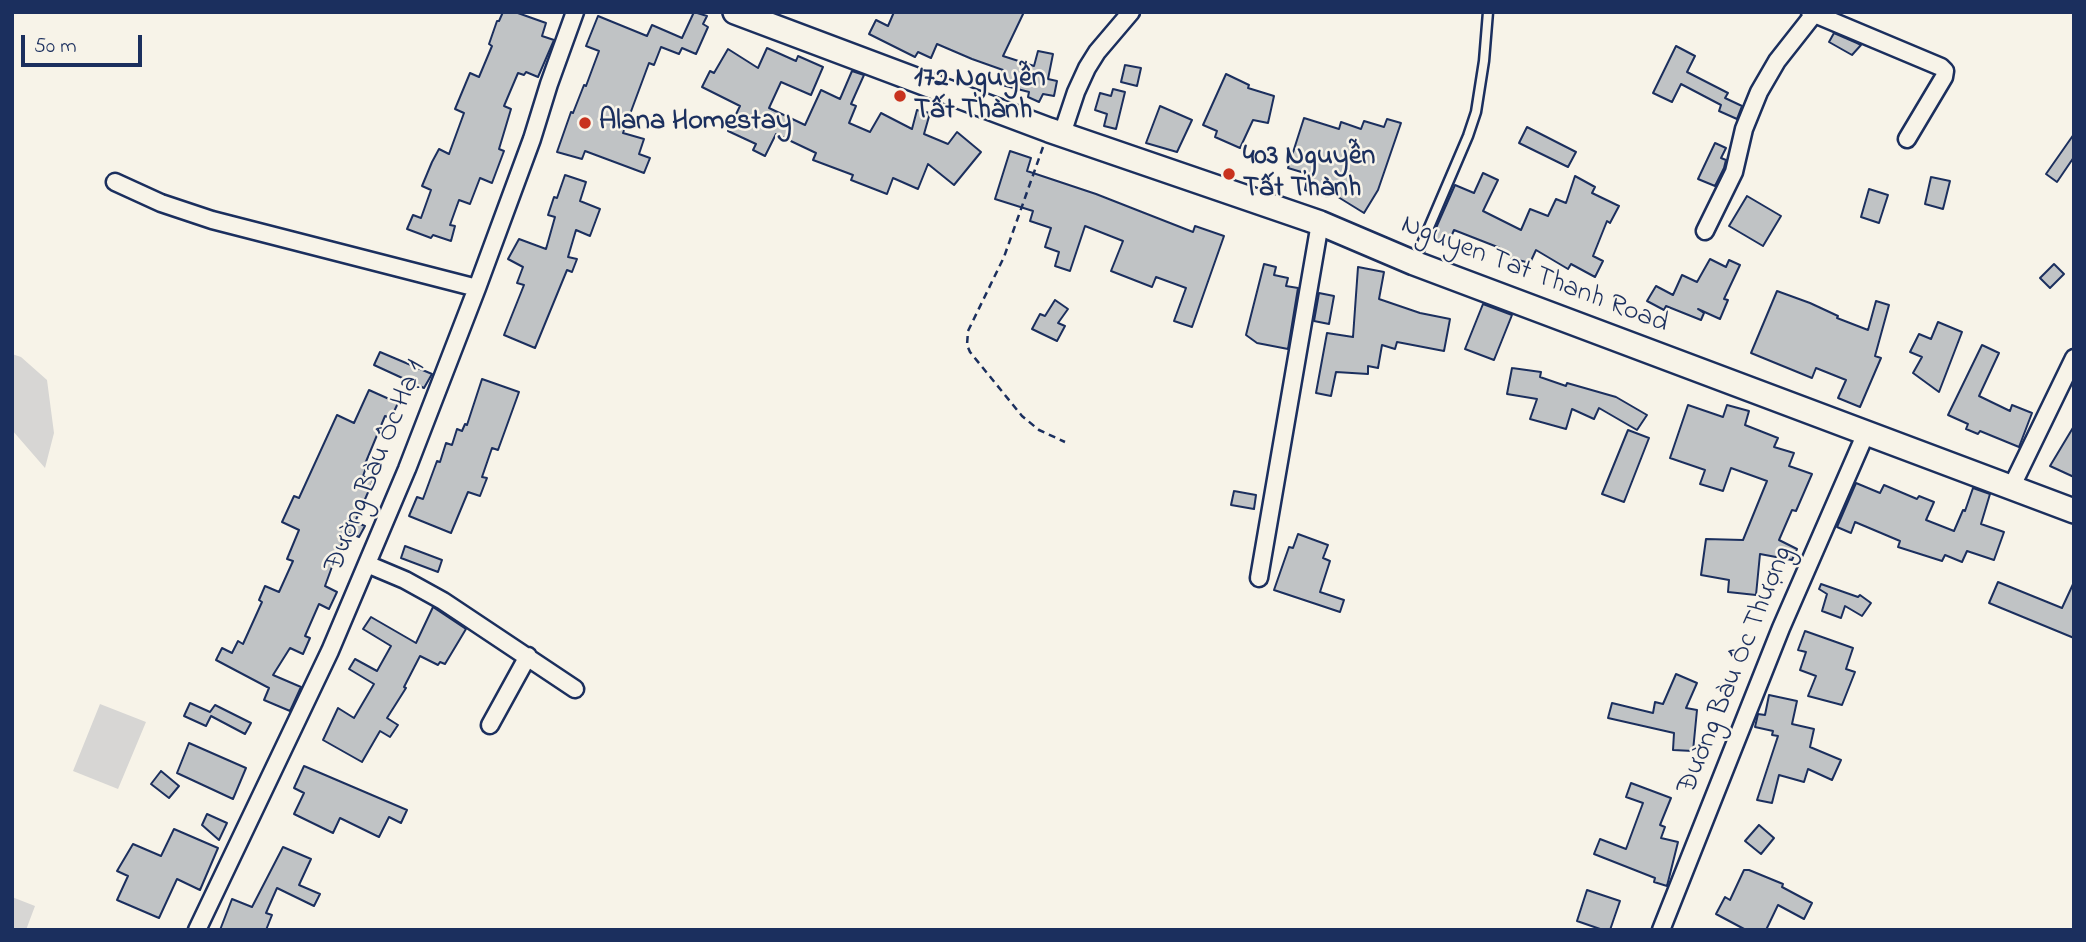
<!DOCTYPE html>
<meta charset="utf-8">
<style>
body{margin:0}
#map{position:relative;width:2086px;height:942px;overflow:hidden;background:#f7f3e8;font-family:"Indie Flower",sans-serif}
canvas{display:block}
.frame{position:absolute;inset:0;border:14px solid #1b2f5e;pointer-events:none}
.scale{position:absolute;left:21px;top:35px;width:121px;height:32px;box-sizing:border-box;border:4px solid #1b2f5e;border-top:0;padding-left:9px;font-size:21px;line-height:24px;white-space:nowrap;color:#1b2f5e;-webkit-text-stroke:5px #f7f3e8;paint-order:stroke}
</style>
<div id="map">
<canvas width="2086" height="942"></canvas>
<div class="frame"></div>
<div class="scale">50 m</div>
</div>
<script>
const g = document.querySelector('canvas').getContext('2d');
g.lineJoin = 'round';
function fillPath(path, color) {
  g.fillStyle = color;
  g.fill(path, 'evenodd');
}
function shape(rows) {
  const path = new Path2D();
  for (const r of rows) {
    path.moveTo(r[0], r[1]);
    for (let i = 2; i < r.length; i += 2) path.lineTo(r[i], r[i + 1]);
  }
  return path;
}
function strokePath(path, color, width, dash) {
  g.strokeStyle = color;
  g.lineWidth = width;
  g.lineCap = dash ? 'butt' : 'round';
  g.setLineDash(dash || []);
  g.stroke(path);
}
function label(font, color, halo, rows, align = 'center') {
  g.font = font + ' "Indie Flower",sans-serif';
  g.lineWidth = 5;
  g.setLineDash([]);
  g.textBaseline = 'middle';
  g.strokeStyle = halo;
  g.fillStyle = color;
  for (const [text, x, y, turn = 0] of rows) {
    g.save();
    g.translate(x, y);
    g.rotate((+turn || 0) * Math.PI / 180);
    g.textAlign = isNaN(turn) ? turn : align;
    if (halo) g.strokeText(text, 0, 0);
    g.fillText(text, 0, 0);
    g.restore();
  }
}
const green = shape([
 [12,354,21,357,47,380,54,433,45,468,12,430],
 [100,704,146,722,118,789,73,771],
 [12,897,35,906,26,930,12,930]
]);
const building = shape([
 [503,12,515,12,546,23,542,36,554,40,538,77,526,72,524,75,518,73,504,106,511,109,499,149,504,151,492,183,480,178,470,204,459,200,450,225,455,226,451,241,433,235,431,238,407,229,413,215,421,218,431,190,422,186,432,162,439,149,449,154,464,113,455,109,470,73,479,77,492,46,489,44,497,21,499,21,503,12],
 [694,12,707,16,703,24,708,27,696,54,682,48,679,54,661,47,654,65,649,63,623,133,644,139,639,154,650,158,644,173,585,151,582,159,557,152,571,112,573,113,584,85,586,86,599,51,586,46,598,16,647,36,652,25,682,38,694,12],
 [894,12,1024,12,1003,56,1034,66,1038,51,1053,54,1048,79,1057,81,1054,96,1043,94,1039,102,1028,97,1029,92,998,84,1003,70,972,59,937,44,931,58,918,52,915,57,869,34,876,20,888,26,894,12],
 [1834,33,1857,43,1861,45,1852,55,1829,42,1834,33],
 [1676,46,1695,56,1687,72,1728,93,1725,98,1742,106,1737,119,1719,111,1721,105,1681,84,1672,102,1653,93,1676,46],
 [767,48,796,61,798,56,823,67,811,95,781,82,769,108,805,125,821,90,840,99,852,71,864,75,851,104,856,106,849,123,870,132,881,113,912,129,917,110,930,113,924,134,948,144,957,132,981,152,954,185,928,164,918,189,893,178,887,194,851,180,853,175,813,160,816,153,776,134,765,156,753,150,756,144,728,131,740,106,702,87,710,71,714,73,728,49,758,68,767,48],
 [1125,65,1141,68,1137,86,1121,82,1125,65],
 [1226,74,1249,85,1248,88,1274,96,1268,123,1253,120,1240,148,1215,137,1217,131,1203,125,1226,74],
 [1113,89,1125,92,1116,129,1104,126,1107,114,1095,110,1100,93,1111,96,1113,89],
 [1160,106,1192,120,1177,152,1146,143,1160,106],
 [1304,118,1339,129,1341,122,1361,129,1364,121,1384,127,1387,119,1401,123,1378,190,1364,213,1330,192,1328,197,1305,190,1308,174,1288,168,1304,118],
 [1527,127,1576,152,1568,167,1519,143,1527,127],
 [2074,134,2074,157,2057,182,2046,174,2074,134],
 [1715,143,1726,148,1721,158,1726,160,1724,168,1715,186,1698,179,1715,143],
 [1010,151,1031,158,1027,171,1096,194,1193,232,1195,226,1224,236,1192,327,1174,321,1186,288,1156,277,1152,287,1111,271,1123,241,1085,226,1070,271,1055,266,1059,252,1045,247,1051,228,1030,221,1033,211,995,199,1010,151],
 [1483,173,1498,180,1483,211,1521,230,1530,209,1548,216,1556,199,1566,203,1575,176,1595,187,1592,193,1619,206,1610,223,1607,221,1593,256,1603,261,1595,277,1571,264,1568,269,1536,250,1530,263,1514,259,1498,251,1500,248,1454,230,1448,244,1432,237,1455,185,1474,193,1483,173],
 [565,175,586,182,580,201,600,209,590,236,576,230,568,257,577,259,572,272,567,270,535,348,504,335,524,285,517,283,523,267,508,259,519,239,546,249,555,217,548,215,554,197,557,198,565,175],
 [1931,177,1950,181,1943,209,1925,204,1931,177],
 [1869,189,1888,195,1879,223,1861,217,1869,189],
 [1747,196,1781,216,1763,246,1729,226,1747,196],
 [1710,259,1726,267,1729,260,1740,265,1724,299,1728,300,1720,319,1698,309,1704,313,1701,320,1666,306,1664,310,1647,301,1656,286,1673,295,1682,275,1697,282,1710,259],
 [1264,264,1276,267,1274,275,1288,278,1286,286,1298,288,1288,349,1257,343,1246,335,1264,264],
 [2054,264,2064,274,2050,288,2040,278,2054,264],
 [1358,267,1384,272,1379,299,1420,313,1450,319,1444,351,1397,342,1395,349,1382,345,1378,368,1368,366,1368,374,1336,372,1331,396,1316,393,1327,333,1353,337,1358,267],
 [1777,291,1810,303,1838,316,1837,318,1868,330,1876,301,1889,305,1875,356,1881,358,1860,407,1838,398,1846,380,1816,368,1812,378,1751,353,1777,291],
 [1319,293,1334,296,1329,324,1314,321,1319,293],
 [1055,300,1068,309,1058,323,1065,326,1057,341,1032,329,1040,314,1045,316,1055,300],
 [1483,304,1512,315,1494,360,1465,349,1483,304],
 [1938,322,1962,332,1939,392,1913,373,1922,357,1910,352,1919,334,1931,339,1938,322],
 [1982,345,1999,353,1979,396,2010,411,2012,405,2032,413,2019,447,1980,431,1978,434,1966,429,1968,424,1948,415,1982,345],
 [380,352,432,374,424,388,374,365,380,352],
 [1512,368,1541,372,1540,377,1566,386,1567,383,1616,397,1647,415,1637,430,1599,408,1594,419,1572,409,1566,429,1530,419,1537,399,1507,394,1512,368],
 [482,379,519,392,498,450,492,448,482,477,487,478,480,496,468,492,451,533,409,516,417,497,423,499,437,461,440,462,446,443,452,445,457,429,462,431,465,424,467,425,482,379],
 [369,390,398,403,391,418,385,416,365,464,367,465,363,476,373,481,355,522,365,526,359,537,347,532,333,564,325,586,337,592,329,609,319,604,305,636,310,638,303,654,290,648,273,675,301,687,290,711,264,700,269,688,216,660,222,648,232,653,238,641,243,644,262,602,259,600,265,586,279,592,293,561,287,559,299,530,282,522,294,496,299,498,337,415,354,423,369,390],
 [1688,405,1723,417,1727,405,1749,411,1745,425,1778,438,1774,447,1794,453,1789,466,1812,474,1796,511,1792,510,1779,540,1797,549,1792,560,1760,554,1756,595,1728,592,1729,580,1701,575,1706,539,1743,540,1767,481,1731,468,1723,491,1700,484,1705,470,1670,458,1688,405],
 [2074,426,2074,477,2050,466,2074,426],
 [1628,430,1649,438,1624,502,1602,494,1628,430],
 [1856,483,1880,493,1884,485,1917,499,1919,496,1934,502,1926,520,1954,531,1963,510,1965,511,1973,488,1990,494,1981,524,2004,532,1994,560,1967,551,1962,562,1945,555,1942,561,1898,547,1900,541,1855,522,1851,533,1837,527,1856,483],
 [1234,491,1256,495,1254,509,1231,505,1234,491],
 [1298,534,1328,545,1323,558,1330,561,1320,592,1344,600,1340,612,1274,590,1289,547,1293,548,1298,534],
 [405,546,442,560,438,572,401,558,405,546],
 [1998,582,2062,608,2074,582,2074,638,1989,603,1998,582],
 [1821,584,1858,597,1860,595,1871,603,1862,616,1845,606,1841,618,1822,611,1827,594,1819,589,1821,584],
 [433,607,466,629,445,664,440,662,438,665,420,656,404,687,406,688,387,718,398,725,390,737,380,731,362,762,323,740,338,708,354,718,374,684,349,669,355,659,377,671,391,646,363,629,371,617,416,643,433,607],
 [1805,631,1853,648,1846,669,1855,672,1842,705,1808,696,1816,676,1800,670,1806,652,1798,650,1805,631],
 [1676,674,1697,683,1686,708,1697,710,1693,751,1673,750,1674,733,1608,718,1612,703,1653,713,1655,702,1663,704,1676,674],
 [1769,695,1797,701,1792,724,1814,729,1810,747,1841,760,1832,780,1808,769,1804,782,1779,775,1772,803,1757,800,1778,736,1772,735,1773,731,1755,727,1758,714,1765,715,1769,695],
 [190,703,210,712,215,705,251,723,245,734,211,716,206,726,184,716,190,703],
 [189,743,246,768,233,799,177,773,189,743],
 [304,766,407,810,401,823,389,817,379,837,340,818,333,833,294,814,304,793,294,788,304,766],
 [161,771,179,786,169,798,151,784,161,771],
 [1631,783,1671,798,1660,825,1665,827,1661,838,1678,842,1667,886,1654,882,1655,878,1594,854,1600,839,1626,849,1643,803,1626,797,1631,783],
 [207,814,227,823,219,840,202,825,207,814],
 [1759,825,1774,838,1761,854,1745,841,1759,825],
 [174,829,218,848,200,890,177,879,159,918,117,900,128,876,117,871,133,844,161,856,174,829],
 [283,847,311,859,299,885,320,894,314,906,277,888,266,913,272,915,266,930,220,930,232,899,252,907,283,847],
 [1744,870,1749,870,1783,884,1782,887,1812,903,1804,919,1778,905,1766,930,1746,930,1716,914,1725,897,1730,900,1744,870],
 [1587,890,1620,901,1610,930,1603,930,1577,921,1587,890]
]);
const path = shape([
 [1043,147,1004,257,968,331,967,345,970,352,1022,416,1039,430,1065,442]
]);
const lane = shape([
 [1415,260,1468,136,1476,112,1484,61,1488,12]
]);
const street = shape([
 [1810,12,1941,67,1945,71,1944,77,1907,139],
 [1062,134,1076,92,1087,68,1097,52,1131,12],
 [115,182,161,203,212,220,477,288],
 [1705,231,1734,172,1744,129,1759,92,1777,61,1814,14],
 [2011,488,2074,358],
 [367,564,405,580,443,601,575,689],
 [1259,578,1320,223],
 [490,725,528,656],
 [197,930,330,651,407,469,477,288,532,139,549,84,575,12],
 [1661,930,1781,628,1866,433]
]);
const secondary = shape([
 [735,12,1049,130,1320,223,1414,263,2074,511]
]);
const markers = [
 [900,96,7,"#c8321e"],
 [585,123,7,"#c8321e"],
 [1229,174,7,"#c8321e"]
];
const poiNames = [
 ["172 Nguyễn",914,80],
 ["Tất Thành",914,112],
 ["Alana Homestay",599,123],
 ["403 Nguyễn",1243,158],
 ["Tất Thành",1243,190]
];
const streetNames = [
 ["Nguyen Tat Thanh Road",1534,276,21],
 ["Đường Bàu Ốc Hạ 1",377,467,-68],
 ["Đường Bàu Ốc Thượng",1737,671,-68]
];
fillPath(green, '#d7d6d4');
fillPath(building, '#c0c3c5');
strokePath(building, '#1b2f5e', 2);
strokePath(lane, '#1b2f5e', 13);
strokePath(street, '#1b2f5e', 21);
strokePath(secondary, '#1b2f5e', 28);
strokePath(path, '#1b2f5e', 2.5, [7, 5]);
strokePath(lane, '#f7f3e8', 8);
strokePath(street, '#f7f3e8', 16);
strokePath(secondary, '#f7f3e8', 23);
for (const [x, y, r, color] of markers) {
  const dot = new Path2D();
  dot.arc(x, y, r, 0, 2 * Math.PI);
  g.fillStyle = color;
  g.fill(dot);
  strokePath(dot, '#f7f3e8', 2.5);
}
label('bold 28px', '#1b2f5e', '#f7f3e8', poiNames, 'left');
label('28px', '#1b2f5e', '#f7f3e8', streetNames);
</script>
